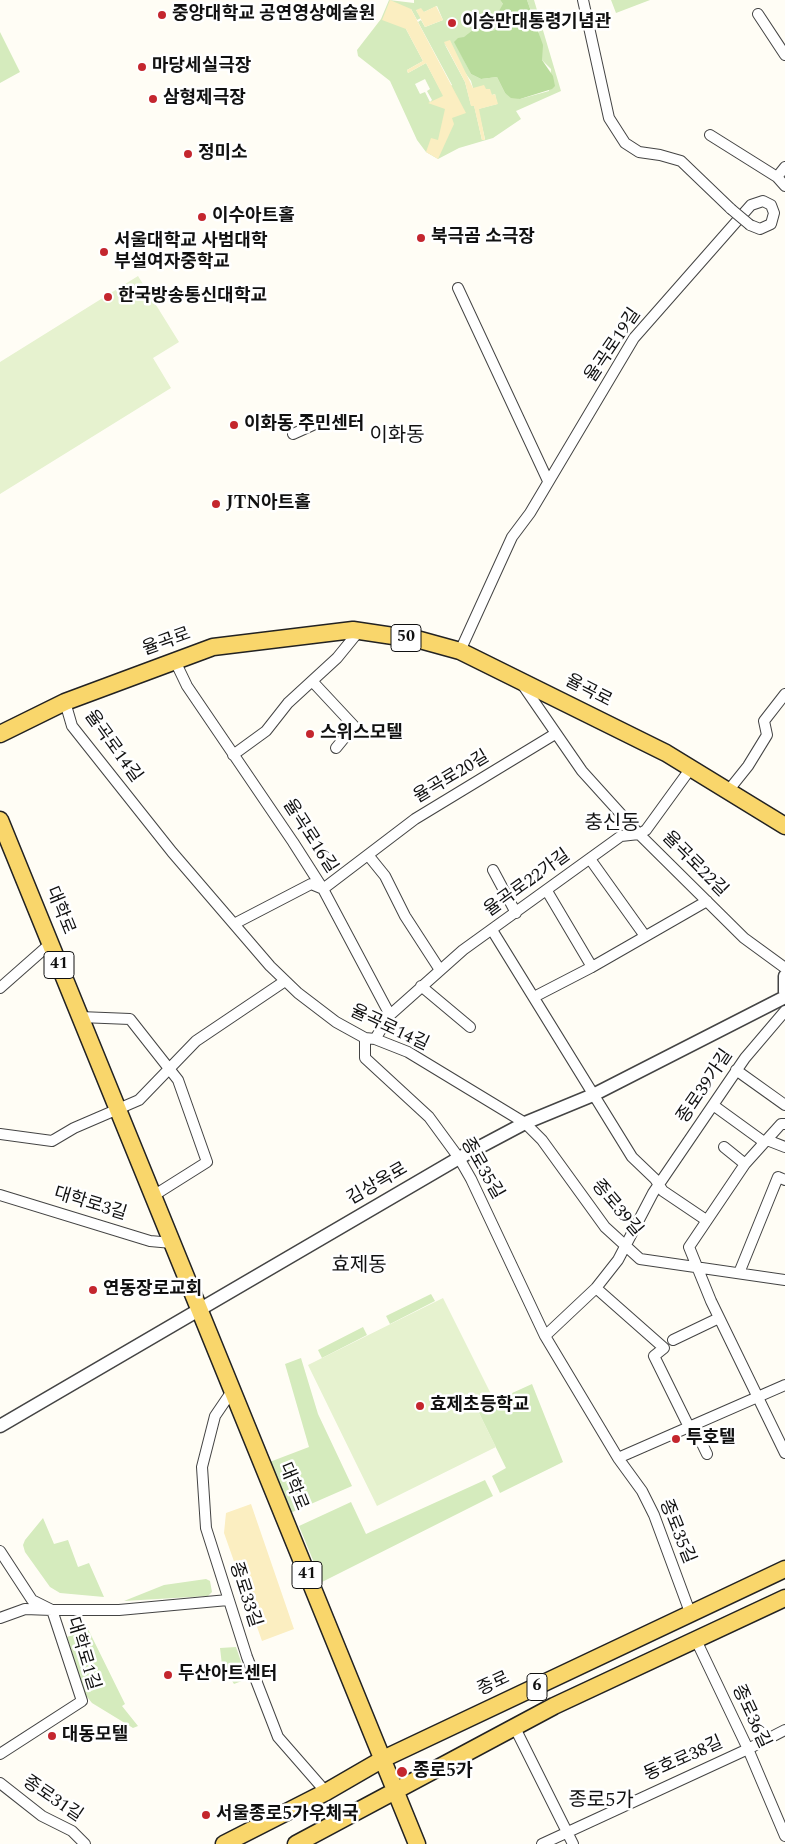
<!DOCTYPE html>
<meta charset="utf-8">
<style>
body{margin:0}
canvas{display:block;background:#fffdf5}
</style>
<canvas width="785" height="1844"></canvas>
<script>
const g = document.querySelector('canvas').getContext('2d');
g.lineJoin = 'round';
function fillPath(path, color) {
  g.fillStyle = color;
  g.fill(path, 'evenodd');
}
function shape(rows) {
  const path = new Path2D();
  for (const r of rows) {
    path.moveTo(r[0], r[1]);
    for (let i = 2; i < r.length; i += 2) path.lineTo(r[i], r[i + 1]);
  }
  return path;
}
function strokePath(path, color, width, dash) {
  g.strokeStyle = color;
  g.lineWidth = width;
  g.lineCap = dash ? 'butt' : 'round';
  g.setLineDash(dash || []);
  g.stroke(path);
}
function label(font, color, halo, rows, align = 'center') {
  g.font = font + ' Spectral,"Noto Sans KR",serif';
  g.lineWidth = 5;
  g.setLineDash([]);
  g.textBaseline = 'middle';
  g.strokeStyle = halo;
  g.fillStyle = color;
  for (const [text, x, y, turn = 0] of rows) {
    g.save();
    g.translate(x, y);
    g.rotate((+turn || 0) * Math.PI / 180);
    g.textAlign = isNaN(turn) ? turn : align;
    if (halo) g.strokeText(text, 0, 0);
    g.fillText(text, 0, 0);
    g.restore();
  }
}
const green = shape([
 [389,0,414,3,414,0,500,0,503,4,503,26,500,29,486,32,480,29,455,42,471,74,481,79,497,77,505,93,520,99,549,91,551,69,542,60,539,33,527,0,534,0,561,91,516,111,521,119,493,138,459,148,438,159,426,152,417,140,390,81,358,56,357,50,381,19],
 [437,6,443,20,425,27,421,20,418,22,452,85,441,91,426,63,408,73,407,70,423,61,406,29,411,9,417,20,421,18,416,10,424,12],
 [444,43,471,81,473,88,486,90,492,95,495,94,497,104,478,109,485,139,482,140,474,105,471,105,465,82],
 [425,79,430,89,427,91,432,100,430,102,425,92,420,94,415,84],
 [611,0,650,0,616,13],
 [0,32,20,72,0,83],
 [431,1294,435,1301,390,1324,386,1316],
 [363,1327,367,1335,322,1358,318,1350],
 [301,1358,318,1414,352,1486,288,1514,267,1463,309,1447,285,1364],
 [532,1384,563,1462,500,1493,492,1476,506,1468,477,1409],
 [485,1480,493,1496,322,1582,299,1526,351,1502,366,1534],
 [43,1518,54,1544,68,1540,78,1567,89,1563,104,1597,60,1593,50,1587,25,1552,23,1545,25,1540],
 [206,1579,210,1581,212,1592,208,1596,124,1601,164,1585],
 [88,1629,125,1704,122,1706,138,1726,133,1728,92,1703,84,1693,67,1637],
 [236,1647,247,1679,234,1684,222,1665,220,1648]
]);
const forest = shape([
 [500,0,527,0,543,45,542,60,553,76,555,86,552,89,520,99,511,98,505,93,497,77,481,79,471,74,454,42,458,38,464,37,473,30,480,29,486,32,500,29,503,25,499,11,503,4]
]);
const sand = shape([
 [390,0,411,9,466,113,452,118,454,124,438,159,426,152,431,138,438,140,445,109,428,103,443,96,426,63,408,73,407,70,423,61,406,29,382,20],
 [436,6,443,20,425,27,416,10,421,8,424,12],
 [450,40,473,88,484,85,486,89,490,89,492,95,495,94,498,104,479,109,485,140,482,140,474,106,471,106,465,82,444,42],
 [251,1504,294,1629,262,1641,224,1533,226,1513]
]);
const pitch = shape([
 [138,276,179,342,153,358,171,388,0,494,0,362],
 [443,1298,494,1400,477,1409,496,1447,377,1506,308,1365]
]);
const minor = shape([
 [583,0,609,118,625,143,639,152,660,155,681,161,731,209],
 [758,14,785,55],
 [710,135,777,177,785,186],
 [777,177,785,167],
 [458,288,548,481],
 [293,434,324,420],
 [460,651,512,537,530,513,634,338,751,205,763,201,771,205,774,213,771,224,760,229,750,225],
 [175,661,187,686,293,842,323,889,390,1015],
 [312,681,354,726,336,748],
 [522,684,582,771,639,834,744,938,785,968],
 [65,702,72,726,172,852,270,966,298,993,336,1022,365,1038,375,1039,408,1052,525,1123,542,1140,605,1227,640,1259,785,1280],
 [233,755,266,731,288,703,337,658,359,631],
 [728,791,748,766,767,735,764,721,785,694],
 [368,855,385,876,405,916,440,970],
 [590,859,645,936],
 [493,870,516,913],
 [547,891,592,967],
 [234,924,311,884,323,889,415,819,555,734],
 [492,930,632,1157,655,1179,663,1191,706,1220],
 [421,986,470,1027],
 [0,988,51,943],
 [534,997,592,967,707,901],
 [80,1017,130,1019,178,1080,207,1162,153,1196],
 [365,1038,365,1058,429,1117,459,1158,471,1179,545,1336,618,1458,642,1491,654,1515,691,1615],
 [375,1039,390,1015,463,950,621,836,639,834,646,830,691,768],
 [736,1070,785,1105],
 [713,1105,764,1142],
 [785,1124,781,1124,745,1164,689,1247,711,1301,785,1453],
 [0,1134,52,1141,74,1128,139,1100,196,1041,285,981],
 [767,1140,785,1147],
 [724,1147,745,1164],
 [0,1195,150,1241,172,1243],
 [739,1273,778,1177,785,1180],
 [596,1288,664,1348,654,1356,689,1427],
 [545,1336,596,1288,618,1260,653,1193,745,1058,785,1011],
 [673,1340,719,1318],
 [232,1391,215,1416,202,1467,206,1528,247,1657,278,1737,326,1792],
 [693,1425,707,1454],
 [618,1458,785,1385],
 [0,1551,32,1600,52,1610,119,1610,228,1600],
 [0,1618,25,1609,52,1610,82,1701,0,1754],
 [696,1640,748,1749,785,1836],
 [514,1726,573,1844],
 [0,1783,42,1816,72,1831,85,1844],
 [542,1844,748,1749,785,1730]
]);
const tertiary = shape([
 [785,976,785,992],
 [0,1426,459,1158,525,1123,593,1095,785,997]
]);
const primary = shape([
 [0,734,65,702,213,647,353,630,420,640,460,651,666,753,785,826],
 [0,820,417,1844],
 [224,1844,326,1792,383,1759,785,1569],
 [296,1844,554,1706,785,1598]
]);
const minorBridge = shape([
 [731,209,750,225]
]);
const markers = [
 [162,15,5,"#c4262e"],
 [452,23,5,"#c4262e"],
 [142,67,5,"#c4262e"],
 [153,99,5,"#c4262e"],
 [188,154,5,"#c4262e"],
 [202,217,5,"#c4262e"],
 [421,238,5,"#c4262e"],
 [104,252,5,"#c4262e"],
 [108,297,5,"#c4262e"],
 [234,425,5,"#c4262e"],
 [216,504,5,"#c4262e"],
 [310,734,5,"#c4262e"],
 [93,1290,5,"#c4262e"],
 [420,1406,5,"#c4262e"],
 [676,1439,5,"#c4262e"],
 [168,1675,5,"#c4262e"],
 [52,1736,5,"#c4262e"],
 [402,1772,6,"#c4262e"],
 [206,1815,5,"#c4262e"]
];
const shields = [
 [406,638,30],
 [59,965,30],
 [307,1575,30],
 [537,1687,20]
];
const shieldNames = [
 ["50",406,638],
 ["41",59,965],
 ["41",307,1575],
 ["6",537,1687]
];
const poiNames = [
 ["중앙대학교 공연영상예술원",172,15],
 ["이승만대통령기념관",462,23],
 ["마당세실극장",152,67],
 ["삼형제극장",163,99],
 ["정미소",198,154],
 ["이수아트홀",212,217],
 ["북극곰 소극장",431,238],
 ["서울대학교 사범대학",114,242],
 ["부설여자중학교",114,263],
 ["한국방송통신대학교",118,297],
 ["이화동 주민센터",244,425],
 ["JTN아트홀",226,504],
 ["스위스모텔",320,734],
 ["연동장로교회",103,1290],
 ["효제초등학교",430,1406],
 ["투호텔",686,1439],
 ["두산아트센터",178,1675],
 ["대동모텔",62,1736],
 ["종로5가",413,1772],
 ["서울종로5가우체국",216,1815]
];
const streetNames = [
 ["율곡로19길",614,346,-56],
 ["율곡로",167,643,-20],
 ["율곡로",588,692,27],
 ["율곡로14길",112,747,54],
 ["율곡로20길",452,778,-31],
 ["율곡로16길",309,837,57],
 ["율곡로22길",694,865,45],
 ["율곡로22가길",528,884,-36],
 ["대학로",59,911,68],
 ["율곡로14길",389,1029,25],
 ["종로39가길",706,1087,-56],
 ["종로35길",481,1169,60],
 ["김상옥로",378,1185,-30],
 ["대학로3길",90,1205,17],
 ["종로39길",616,1209,50],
 ["대학로",292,1487,68],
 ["종로35길",676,1532,68],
 ["종로33길",244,1595,72],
 ["대학로1길",82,1654,73],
 ["종로",494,1685,-25],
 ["종로36길",750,1717,65],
 ["동호로38길",684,1760,-24],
 ["종로31길",52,1800,34]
];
const quarterNames = [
 ["이화동",397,437],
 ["충신동",612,825],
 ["효제동",359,1267],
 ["종로5가",601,1802]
];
fillPath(green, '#d5ebbd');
fillPath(forest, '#b9dc9c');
fillPath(sand, '#fbeec1');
fillPath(pitch, '#e6f2cf');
strokePath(minor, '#444', 12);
strokePath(tertiary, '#444', 15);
strokePath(primary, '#222', 19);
strokePath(minor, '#fff', 10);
strokePath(tertiary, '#fff', 12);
strokePath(primary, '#f9d66b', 16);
strokePath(minorBridge, '#444', 12, []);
strokePath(minorBridge, '#fff', 10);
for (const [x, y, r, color] of markers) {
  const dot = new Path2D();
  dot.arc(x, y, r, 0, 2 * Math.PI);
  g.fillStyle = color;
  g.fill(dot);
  strokePath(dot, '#fff', 2);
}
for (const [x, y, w] of shields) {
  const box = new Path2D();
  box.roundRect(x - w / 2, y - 13.5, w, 27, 4);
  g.fillStyle = '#fff';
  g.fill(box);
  strokePath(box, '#111', 1);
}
label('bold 16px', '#111', null, shieldNames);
label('bold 18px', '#111', '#fff', poiNames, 'left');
label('18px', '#111', '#fff', streetNames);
label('20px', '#111', '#fff', quarterNames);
</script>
